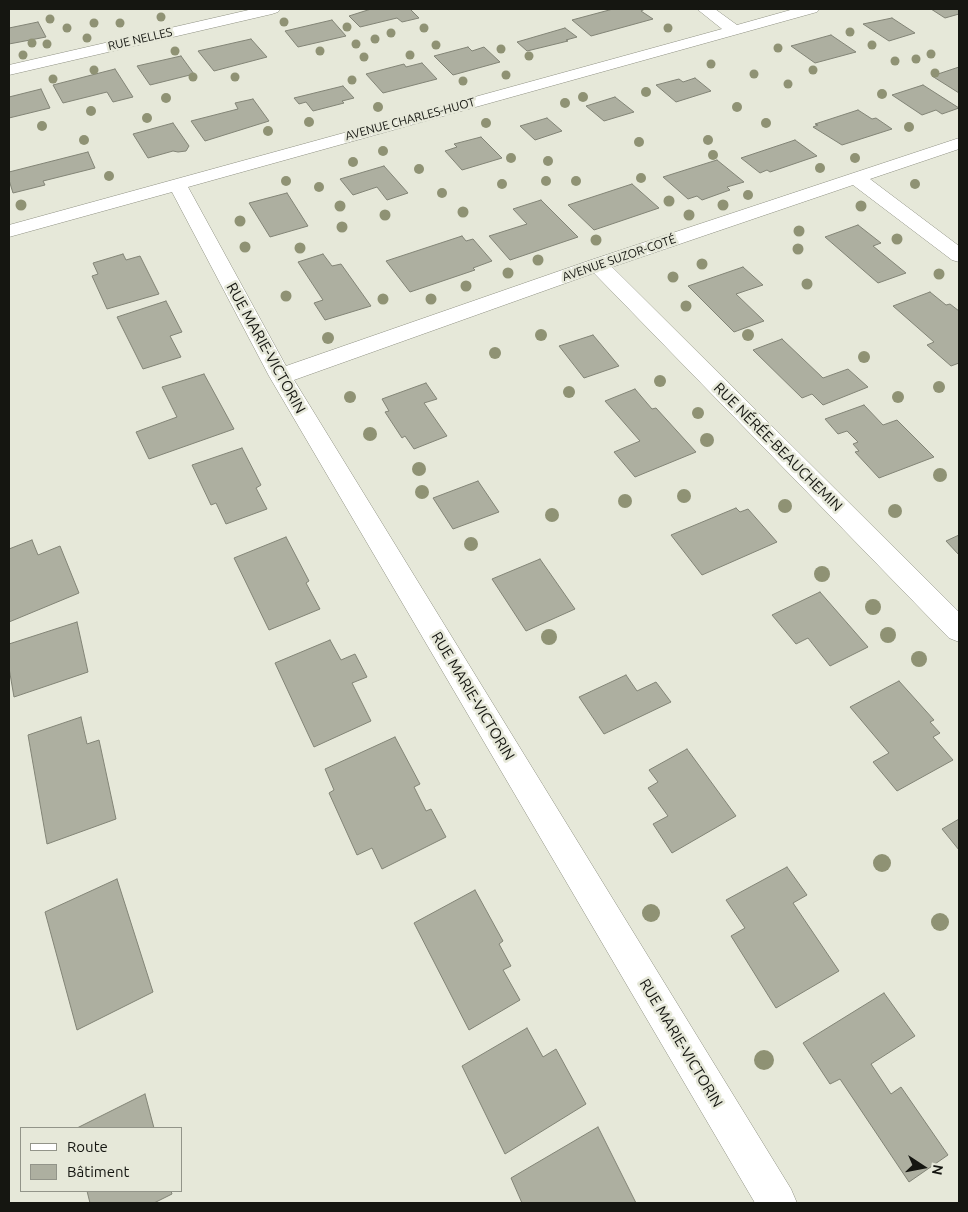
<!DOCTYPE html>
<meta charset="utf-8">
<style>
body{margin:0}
#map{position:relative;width:968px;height:1212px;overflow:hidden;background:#e6e8d9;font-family:Ubuntu,sans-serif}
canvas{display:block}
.frame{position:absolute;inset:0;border:10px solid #151611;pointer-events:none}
.legend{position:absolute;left:20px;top:1127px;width:162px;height:65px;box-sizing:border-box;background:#e6e8d9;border:1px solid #929489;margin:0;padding:6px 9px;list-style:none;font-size:15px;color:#151611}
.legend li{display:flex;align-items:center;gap:10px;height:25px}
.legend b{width:25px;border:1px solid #929489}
.north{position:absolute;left:898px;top:1142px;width:50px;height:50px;-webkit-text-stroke:4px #e6e8d9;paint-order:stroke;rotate:101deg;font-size:14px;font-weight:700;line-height:20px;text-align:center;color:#151611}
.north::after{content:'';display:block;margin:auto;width:18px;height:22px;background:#151611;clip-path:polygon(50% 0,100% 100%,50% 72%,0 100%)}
</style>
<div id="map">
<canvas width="968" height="1212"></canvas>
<div class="frame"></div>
<ul class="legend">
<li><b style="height:6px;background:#fff"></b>Route</li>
<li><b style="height:14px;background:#adafa0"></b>Bâtiment</li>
</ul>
<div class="north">N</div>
</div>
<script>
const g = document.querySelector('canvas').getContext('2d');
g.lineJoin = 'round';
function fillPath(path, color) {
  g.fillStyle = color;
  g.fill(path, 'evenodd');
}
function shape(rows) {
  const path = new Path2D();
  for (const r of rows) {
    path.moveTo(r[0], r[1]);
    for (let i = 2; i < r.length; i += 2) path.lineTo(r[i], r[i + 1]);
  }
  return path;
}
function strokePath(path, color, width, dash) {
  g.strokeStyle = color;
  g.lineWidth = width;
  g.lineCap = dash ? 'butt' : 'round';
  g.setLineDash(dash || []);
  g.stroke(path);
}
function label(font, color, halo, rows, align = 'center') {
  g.font = font + ' Ubuntu,sans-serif';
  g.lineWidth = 5;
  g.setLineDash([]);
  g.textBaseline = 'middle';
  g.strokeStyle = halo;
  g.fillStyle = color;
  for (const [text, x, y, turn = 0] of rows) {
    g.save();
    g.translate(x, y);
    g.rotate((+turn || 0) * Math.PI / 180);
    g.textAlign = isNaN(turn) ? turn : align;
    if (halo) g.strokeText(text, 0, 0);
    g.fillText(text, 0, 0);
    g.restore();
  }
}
const building = shape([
 [371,9,410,9,419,18,402,22,397,18,360,27,349,16,371,9],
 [613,9,645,9,641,11,653,19,591,36,572,20,613,9],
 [931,9,959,9,959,14,945,18,931,9],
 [892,18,915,33,889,41,863,24,892,18],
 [332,20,346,36,298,47,285,31,332,20],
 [38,22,46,37,9,44,9,28,38,22],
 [565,28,577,37,566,40,568,41,527,51,517,42,565,28],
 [831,35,856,52,815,63,791,46,831,35],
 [251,39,267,57,214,71,198,51,251,39],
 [468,47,472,51,484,47,500,62,453,75,434,56,468,47],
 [181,56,194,74,150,85,137,66,181,56],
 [422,63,437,79,383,93,366,74,404,64,406,67,422,63],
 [959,67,959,93,932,76,959,67],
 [115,69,133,97,113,102,107,92,63,103,53,85,115,69],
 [695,78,711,91,676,102,656,85,679,79,683,82,695,78],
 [923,85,959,108,942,114,936,110,922,115,892,95,923,85],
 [343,86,354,98,342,101,344,103,313,111,306,102,299,104,294,98,343,86],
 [41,89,50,108,9,118,9,97,41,89],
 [615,97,634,112,604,121,586,106,615,97],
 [253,99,269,121,205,141,191,121,238,109,235,103,253,99],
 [858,110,872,119,876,118,892,129,842,145,813,127,818,125,815,124,858,110],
 [547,118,562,131,535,140,520,126,547,118],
 [173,123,189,146,186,151,178,152,173,151,148,158,133,134,173,123],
 [481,137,502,158,462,170,445,151,457,147,454,144,481,137],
 [795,140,817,156,770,172,767,170,760,173,741,158,795,140],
 [88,152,95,168,43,181,45,185,13,193,9,180,9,172,88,152],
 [717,160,744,182,727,187,730,190,702,200,697,196,688,199,663,177,717,160],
 [384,166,408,193,387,200,377,187,353,195,340,179,384,166],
 [632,184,659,208,594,230,568,205,632,184],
 [287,193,308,226,270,237,249,203,287,193],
 [541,200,578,237,510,260,489,236,527,224,513,209,541,200],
 [858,225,881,243,873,246,906,273,878,283,825,237,858,225],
 [462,236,466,241,473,239,492,261,473,268,475,270,410,292,386,261,462,236],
 [123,254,126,260,140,256,159,294,107,309,92,276,98,274,93,263,123,254],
 [323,254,332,266,341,264,371,306,325,320,314,303,323,300,298,262,323,254],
 [743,267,763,285,736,294,764,321,734,332,688,286,743,267],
 [930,292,946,305,950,304,959,311,959,363,951,366,927,345,934,342,893,306,930,292],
 [166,301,182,332,170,336,181,357,143,369,117,317,166,301],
 [593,335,619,366,584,378,559,346,593,335],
 [782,339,823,378,848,369,868,387,823,405,812,394,802,398,753,350,782,339],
 [204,374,234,429,149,459,136,432,177,417,162,387,204,374],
 [426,383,437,399,424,403,447,436,414,449,405,436,402,438,385,412,389,411,382,399,426,383],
 [635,389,652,409,656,408,696,452,635,477,614,452,640,441,605,401,635,389],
 [864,405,883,425,897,420,934,457,879,478,855,452,859,451,853,444,858,442,847,431,838,434,825,419,864,405],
 [242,448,261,485,256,488,267,509,226,524,216,503,211,505,192,465,242,448],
 [478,481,499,512,453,529,433,498,478,481],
 [736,508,740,512,748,509,777,542,702,575,671,535,736,508],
 [959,535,959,555,946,541,959,535],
 [286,537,309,581,306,583,320,609,269,630,234,558,286,537],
 [32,540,38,555,60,546,79,593,9,622,9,549,32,540],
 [540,559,575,609,526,631,492,579,540,559],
 [820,592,868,647,830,666,808,638,796,644,772,615,820,592],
 [77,622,88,672,14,697,9,668,9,644,77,622],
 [330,640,341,660,355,654,367,677,352,683,371,721,314,747,275,663,330,640],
 [626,675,637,691,656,682,671,702,604,734,579,697,626,675],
 [899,681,934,720,930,722,940,733,933,737,953,760,897,791,873,762,889,753,850,707,899,681],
 [81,717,87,744,99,740,116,819,47,844,28,735,81,717],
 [395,737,420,784,414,787,426,811,431,809,446,837,382,869,372,848,357,855,329,793,334,790,325,769,395,737],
 [687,749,736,816,672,853,653,824,668,816,648,788,658,782,649,770,687,749],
 [959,819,959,850,942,829,959,819],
 [787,867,807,895,793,903,839,971,776,1008,731,936,745,928,726,900,787,867],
 [117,879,153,992,77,1030,45,912,117,879],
 [475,890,503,941,499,944,511,966,503,970,520,1000,469,1030,414,923,475,890],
 [884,993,915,1036,871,1064,891,1094,901,1087,948,1155,909,1182,840,1079,830,1084,803,1043,884,993],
 [527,1028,543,1057,556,1049,586,1104,505,1154,462,1066,527,1028],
 [145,1094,154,1128,77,1128,145,1094],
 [598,1127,636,1203,522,1203,511,1178,598,1127],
 [87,1191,171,1191,172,1194,154,1203,90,1203,87,1191]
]);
const minor = shape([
 [253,9,280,9,278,12,272,14,9,75,9,65,253,9],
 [697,9,715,9,737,25,794,9,819,9,817,12,188,187,286,366,591,260,959,138,959,149,870,179,959,246,959,262,952,260,853,185,612,267,959,612,959,642,949,638,594,273,294,380,791,1189,797,1203,755,1203,269,376,172,192,9,237,9,225,722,29,697,9]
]);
const trees = [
 [161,17,4.5],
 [50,19,4.5],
 [284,22,4.5],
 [94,23,4.5],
 [120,23,4.5],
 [347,27,4.5],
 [67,28,4.5],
 [424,28,4.5],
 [668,28,4.5],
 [850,32,4.5],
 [391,33,4.5],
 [87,38,4.5],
 [375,39,4.5],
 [32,43,4.5],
 [47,44,4.5],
 [356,44,4.5],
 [436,45,4.5],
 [872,45,4.5],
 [778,48,4.5],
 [501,49,4.5],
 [175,51,4.5],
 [320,51,4.5],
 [931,54,4.5],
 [23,55,4.5],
 [410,55,4.5],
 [529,56,4.5],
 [364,57,4.5],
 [916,59,4.5],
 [895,61,4.5],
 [711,64,4.5],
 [94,70,4.5],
 [813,70,4.5],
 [935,73,4.5],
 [754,74,4.5],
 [506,75,4.5],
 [193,77,4.5],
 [235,77,4.5],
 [53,79,4.5],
 [352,80,4.5],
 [463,81,4.5],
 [788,84,4.5],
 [646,92,5],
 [882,94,5],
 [583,97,5],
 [166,98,5],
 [565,103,5],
 [378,107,5],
 [737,107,5],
 [91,111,5],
 [147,118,5],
 [309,122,5],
 [486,123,5],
 [766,123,5],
 [42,126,5],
 [909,127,5],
 [268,131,5],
 [84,140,5],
 [708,140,5],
 [639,142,5],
 [383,151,5],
 [713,155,5],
 [511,158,5],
 [855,158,5],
 [548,161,5],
 [353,162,5],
 [820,168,5],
 [419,169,5],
 [109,176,5],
 [641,178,5],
 [286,181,5],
 [546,181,5],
 [576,181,5],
 [502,184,5],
 [915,184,5],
 [319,187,5],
 [442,193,5],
 [748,195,5],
 [669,201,5.5],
 [21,205,5.5],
 [723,205,5.5],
 [340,206,5.5],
 [861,206,5.5],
 [463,212,5.5],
 [385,215,5.5],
 [689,215,5.5],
 [240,221,5.5],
 [342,227,5.5],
 [799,231,5.5],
 [897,239,5.5],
 [596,240,5.5],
 [245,247,5.5],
 [300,248,5.5],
 [798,249,5.5],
 [538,260,5.5],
 [702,264,5.5],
 [508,273,5.5],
 [939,274,5.5],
 [673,277,5.5],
 [807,284,5.5],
 [466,286,5.5],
 [286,296,5.5],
 [383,299,5.5],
 [431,299,5.5],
 [686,306,5.5],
 [541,335,6],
 [748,335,6],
 [328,338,6],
 [495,353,6],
 [864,357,6],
 [660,381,6],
 [939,387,6],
 [569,392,6],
 [350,397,6],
 [898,397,6],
 [698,413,6],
 [370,434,7],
 [707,440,7],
 [419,469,7],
 [940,475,7],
 [422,492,7],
 [684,496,7],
 [625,501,7],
 [785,506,7],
 [895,511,7],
 [552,515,7],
 [471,544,7],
 [822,574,8],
 [873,607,8],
 [888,635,8],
 [549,637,8],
 [919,659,8],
 [882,863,9],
 [651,913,9],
 [940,922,9],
 [764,1060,10]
];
const farStreetnames = [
 ["RUE NELLES",140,39,-13],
 ["AVENUE CHARLES-HUOT",410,119,-15],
 ["AVENUE SUZOR-COTÉ",619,258,-19]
];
const streetNames = [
 ["RUE MARIE-VICTORIN",266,348,61],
 ["RUE NÉRÉE-BEAUCHEMIN",778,447,45],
 ["RUE MARIE-VICTORIN",473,696,59],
 ["RUE MARIE-VICTORIN",681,1043,59]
];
fillPath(building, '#adafa0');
strokePath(building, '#828476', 1);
strokePath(minor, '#8f9183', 1);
fillPath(minor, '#fff');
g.fillStyle = '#8f9274';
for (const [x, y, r] of trees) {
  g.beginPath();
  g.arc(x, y, r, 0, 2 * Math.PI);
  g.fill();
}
label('12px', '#151611', '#e6e8d9', farStreetnames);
label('15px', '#151611', '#e6e8d9', streetNames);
</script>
